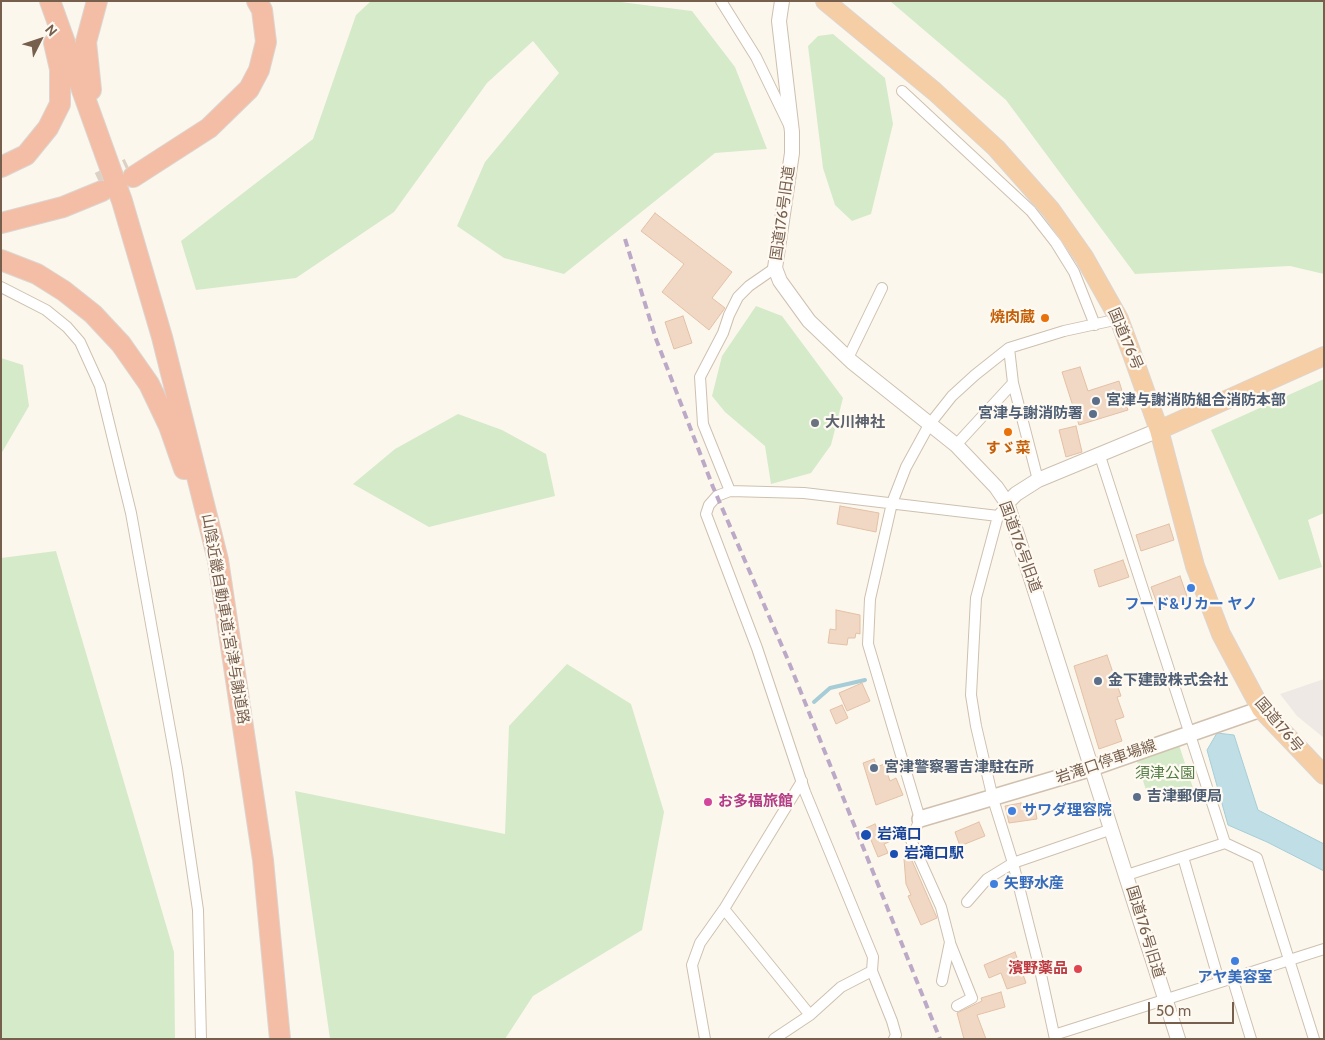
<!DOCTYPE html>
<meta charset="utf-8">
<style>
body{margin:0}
#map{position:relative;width:1325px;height:1040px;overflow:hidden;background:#fcf7ec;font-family:Cabin,sans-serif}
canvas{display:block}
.frame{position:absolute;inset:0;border:2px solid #775f4e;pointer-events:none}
.north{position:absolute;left:15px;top:15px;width:50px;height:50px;-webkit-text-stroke:4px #fefaf2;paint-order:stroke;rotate:49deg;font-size:14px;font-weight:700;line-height:20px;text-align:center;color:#775f4e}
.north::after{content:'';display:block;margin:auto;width:18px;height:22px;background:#775f4e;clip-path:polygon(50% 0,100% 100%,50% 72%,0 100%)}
.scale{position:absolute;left:1148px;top:1002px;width:86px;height:22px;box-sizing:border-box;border:2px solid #775f4e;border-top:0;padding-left:6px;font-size:15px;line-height:18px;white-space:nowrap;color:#775f4e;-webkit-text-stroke:4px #fefaf2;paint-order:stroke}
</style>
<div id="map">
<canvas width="1325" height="1040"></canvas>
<div class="frame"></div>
<div class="north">N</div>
<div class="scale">50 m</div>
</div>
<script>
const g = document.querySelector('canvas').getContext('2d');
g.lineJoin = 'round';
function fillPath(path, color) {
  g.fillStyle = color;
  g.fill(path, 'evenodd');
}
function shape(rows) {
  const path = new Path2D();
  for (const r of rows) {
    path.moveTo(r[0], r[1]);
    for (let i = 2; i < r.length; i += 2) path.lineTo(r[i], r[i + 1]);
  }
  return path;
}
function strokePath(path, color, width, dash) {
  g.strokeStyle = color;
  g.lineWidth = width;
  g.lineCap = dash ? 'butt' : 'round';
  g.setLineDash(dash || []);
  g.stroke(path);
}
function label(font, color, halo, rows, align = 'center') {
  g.font = font + ' Cabin,"Noto Sans JP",sans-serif';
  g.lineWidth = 4.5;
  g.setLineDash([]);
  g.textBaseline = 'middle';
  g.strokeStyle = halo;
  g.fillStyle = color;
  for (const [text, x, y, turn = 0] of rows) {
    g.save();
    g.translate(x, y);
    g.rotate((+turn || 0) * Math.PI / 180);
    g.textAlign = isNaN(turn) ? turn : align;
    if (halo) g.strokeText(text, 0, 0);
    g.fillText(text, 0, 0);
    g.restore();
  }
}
const industrial = shape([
 [1324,679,1324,738,1297,716,1280,694]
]);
const green = shape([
 [371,1,613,1,692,11,735,67,767,149,715,153,564,274,504,258,457,226,485,162,559,73,533,41,487,83,394,212,296,278,196,290,181,241,313,139,356,15],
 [890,1,1324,1,1324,274,1290,266,1135,274,1006,100],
 [833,34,885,78,893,124,871,214,852,221,835,205,823,168,808,46,818,36],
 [756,306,782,316,843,398,831,445,811,473,771,484,765,446,725,412,712,396,722,356],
 [1,358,23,365,29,406,1,454],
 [1324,379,1324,513,1308,520,1322,567,1279,580,1211,430],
 [458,414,502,430,546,454,555,496,429,527,353,484,395,449],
 [56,551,174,952,175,1039,1,1039,1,558],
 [567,664,631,704,664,812,642,930,533,996,505,1039,330,1039,295,791,505,834,509,726],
 [1178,742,1194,791,1150,803,1136,758]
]);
const water = shape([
 [1217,733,1234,735,1258,810,1324,844,1324,871,1267,842,1228,825,1207,750,1217,733]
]);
const stream = shape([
 [814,702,830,688,865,680]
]);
const building = shape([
 [655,213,732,272,712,298,725,308,709,330,662,292,684,264,641,231,655,213],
 [683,316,692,343,674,349,665,322,683,316],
 [1080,367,1088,391,1119,381,1128,410,1079,425,1062,372,1080,367],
 [1076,426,1082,452,1066,457,1059,430,1076,426],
 [840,506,879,513,876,532,837,524,840,506],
 [1169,524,1174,540,1141,551,1136,535,1169,524],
 [1123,560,1129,577,1099,587,1094,570,1123,560],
 [1180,576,1188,599,1159,609,1151,587,1180,576],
 [836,610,860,615,860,634,856,633,855,638,848,638,847,645,828,643,830,629,836,630,836,610],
 [1107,655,1121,696,1117,697,1124,717,1115,720,1122,741,1099,749,1074,666,1107,655],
 [862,683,870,701,847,711,839,693,862,683],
 [842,705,848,718,836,724,830,710,842,705],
 [874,759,877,767,884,764,890,781,896,778,903,795,876,805,863,763,874,759],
 [1021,803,1021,806,1034,803,1037,819,1009,823,1005,806,1021,803],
 [979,822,985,836,960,846,955,832,979,822],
 [875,824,880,835,886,833,889,842,884,844,888,853,878,857,866,828,875,824],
 [910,856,937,918,921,925,908,896,911,895,906,884,904,859,910,856],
 [1015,952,1026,983,1007,989,1001,973,989,978,984,965,1015,952],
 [1001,992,1005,1007,977,1015,986,1039,964,1039,957,1013,982,1001,981,998,1001,992]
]);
const motorwayTunnel = shape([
 [99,182,129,168]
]);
const minor = shape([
 [721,1,756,57,789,125],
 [902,91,1031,211,1056,243,1074,272,1095,325],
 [1,287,46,310,67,327,80,342,100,386,131,513,177,768,198,910,201,1039],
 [1009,348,1064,331,1119,319],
 [848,358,882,288],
 [956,445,1013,383],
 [1099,453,1225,843],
 [730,491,703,424,700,377,723,333,729,315,738,297,749,286,775,268],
 [1001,512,998,516,976,598,971,695,976,726,993,799,1013,863,1040,970,1055,1039],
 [1183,857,1219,981],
 [1127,875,1225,843,1257,858,1314,1039],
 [967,902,987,879,1013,863,1112,829],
 [724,909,810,1015],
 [950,943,972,998,957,1006],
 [1232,977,1251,1039],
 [942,981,950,942,941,907,911,840,920,819,868,644,870,599,892,503,906,467,929,425,952,396,975,375,1009,348,1013,383,1038,480],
 [1054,1035,1324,949],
 [705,1039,692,965,700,943,724,909,802,781],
 [774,1039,810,1015,841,987,872,971],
 [894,1039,896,1035,892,1021,872,971,873,957,805,792,757,648,706,514,709,505,717,496,730,491,804,493,998,516]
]);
const tertiary = shape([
 [782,1,779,21,792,132,792,153,775,268,780,281,809,321,852,362,956,445,996,487,1007,503,1178,1039],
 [1007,503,1016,494,1038,480,1159,430]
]);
const secondary = shape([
 [920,819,1092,768,1261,709]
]);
const trunk = shape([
 [825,1,934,91,996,148,1051,210,1084,257,1119,319,1132,354,1159,430,1195,566,1221,634,1261,709,1324,775],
 [1159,430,1324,356]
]);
const motorway = shape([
 [50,1,122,201,162,337,218,560,263,860,280,1039],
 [91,90,86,42,97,1],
 [1,167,26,155,48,128,60,104,60,69,54,43],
 [133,177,209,128,249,89,259,70,266,42,262,10,257,1],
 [1,223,63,207,102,191],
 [1,260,37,274,64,291,93,314,121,344,149,384,169,426,184,469]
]);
const rail = shape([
 [625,239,656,339,713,487,788,660,940,1039]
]);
const markers = [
 [1045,318,5,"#e8710a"],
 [1096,401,5,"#5c6f8a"],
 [1093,414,5,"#5c6f8a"],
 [815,423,5,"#6b7280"],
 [1008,432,5,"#e8710a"],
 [1191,588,5,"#3f7fe0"],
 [1098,681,5,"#5c6f8a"],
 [874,768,5,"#5c6f8a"],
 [1137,797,5,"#5c6f8a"],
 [708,802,5,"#d1479c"],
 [1012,811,5,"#3f7fe0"],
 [866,835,6,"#1a4fb4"],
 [894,854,5,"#1a4fb4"],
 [994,884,5,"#3f7fe0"],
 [1235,961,5,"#3f7fe0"],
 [1078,969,5,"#e0444e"]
];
const streetNames = [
 ["国道176号旧道",783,213,-82],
 ["国道176号",1125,339,67],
 ["国道176号旧道",1020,547,70],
 ["山陰近畿自動車道;宮津与謝道路",225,619,80],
 ["国道176号",1279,725,50],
 ["岩滝口停車場線",1106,762,-19],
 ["国道176号旧道",1145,932,73]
];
const foodNames = [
 ["焼肉蔵",1035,318],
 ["すゞ菜",1008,449,"center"]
];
const serviceNames = [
 ["宮津与謝消防組合消防本部",1106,401],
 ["宮津与謝消防署",1083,414,"right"],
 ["金下建設株式会社",1108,681],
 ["宮津警察署吉津駐在所",884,768],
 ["吉津郵便局",1147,797]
];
const worshipNames = [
 ["大川神社",825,423]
];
const shopNames = [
 ["フード&リカー ヤノ",1191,605],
 ["サワダ理容院",1022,811,"left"],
 ["矢野水産",1004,884,"left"],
 ["アヤ美容室",1235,978]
];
const parkNames = [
 ["須津公園",1165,774]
];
const hotelNames = [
 ["お多福旅館",718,802]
];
const transitNames = [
 ["岩滝口",877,835],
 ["岩滝口駅",904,854]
];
const healthNames = [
 ["濱野薬品",1068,969]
];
fillPath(industrial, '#eee9e4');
fillPath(green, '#d5eac9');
fillPath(water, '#c0dee6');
strokePath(water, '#a6cdd7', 1);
strokePath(stream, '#a6cdd7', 4);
fillPath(building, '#f1d8c4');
strokePath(building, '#e3c0a5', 1);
strokePath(motorwayTunnel, '#dbd1c4', 20, [20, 10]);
strokePath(minor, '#cec0b0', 12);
strokePath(tertiary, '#cec0b0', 16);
strokePath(secondary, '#d1c0af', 18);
strokePath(trunk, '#dcd5d1', 20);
strokePath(motorway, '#dcd5d1', 22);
strokePath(minor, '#fff', 10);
strokePath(tertiary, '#fff', 14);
strokePath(secondary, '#fff', 15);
strokePath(trunk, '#f5cea6', 18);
strokePath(motorway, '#f3bea5', 20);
strokePath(rail, '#bba9c7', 4, [8, 5]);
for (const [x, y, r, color] of markers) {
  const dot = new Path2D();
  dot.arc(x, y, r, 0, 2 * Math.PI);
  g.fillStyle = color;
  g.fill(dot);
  strokePath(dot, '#fefaf2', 2);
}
label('15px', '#775f4e', '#fefaf2', streetNames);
label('bold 15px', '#c56008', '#fefaf2', foodNames, 'right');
label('bold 15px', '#4e5e75', '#fefaf2', serviceNames, 'left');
label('bold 15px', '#5b616d', '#fefaf2', worshipNames, 'left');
label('bold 15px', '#366cbe', '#fefaf2', shopNames);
label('15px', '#537c46', '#fefaf2', parkNames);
label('bold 15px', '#b23c85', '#fefaf2', hotelNames, 'left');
label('bold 15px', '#164399', '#fefaf2', transitNames, 'left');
label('bold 15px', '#be3a42', '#fefaf2', healthNames, 'right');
</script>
